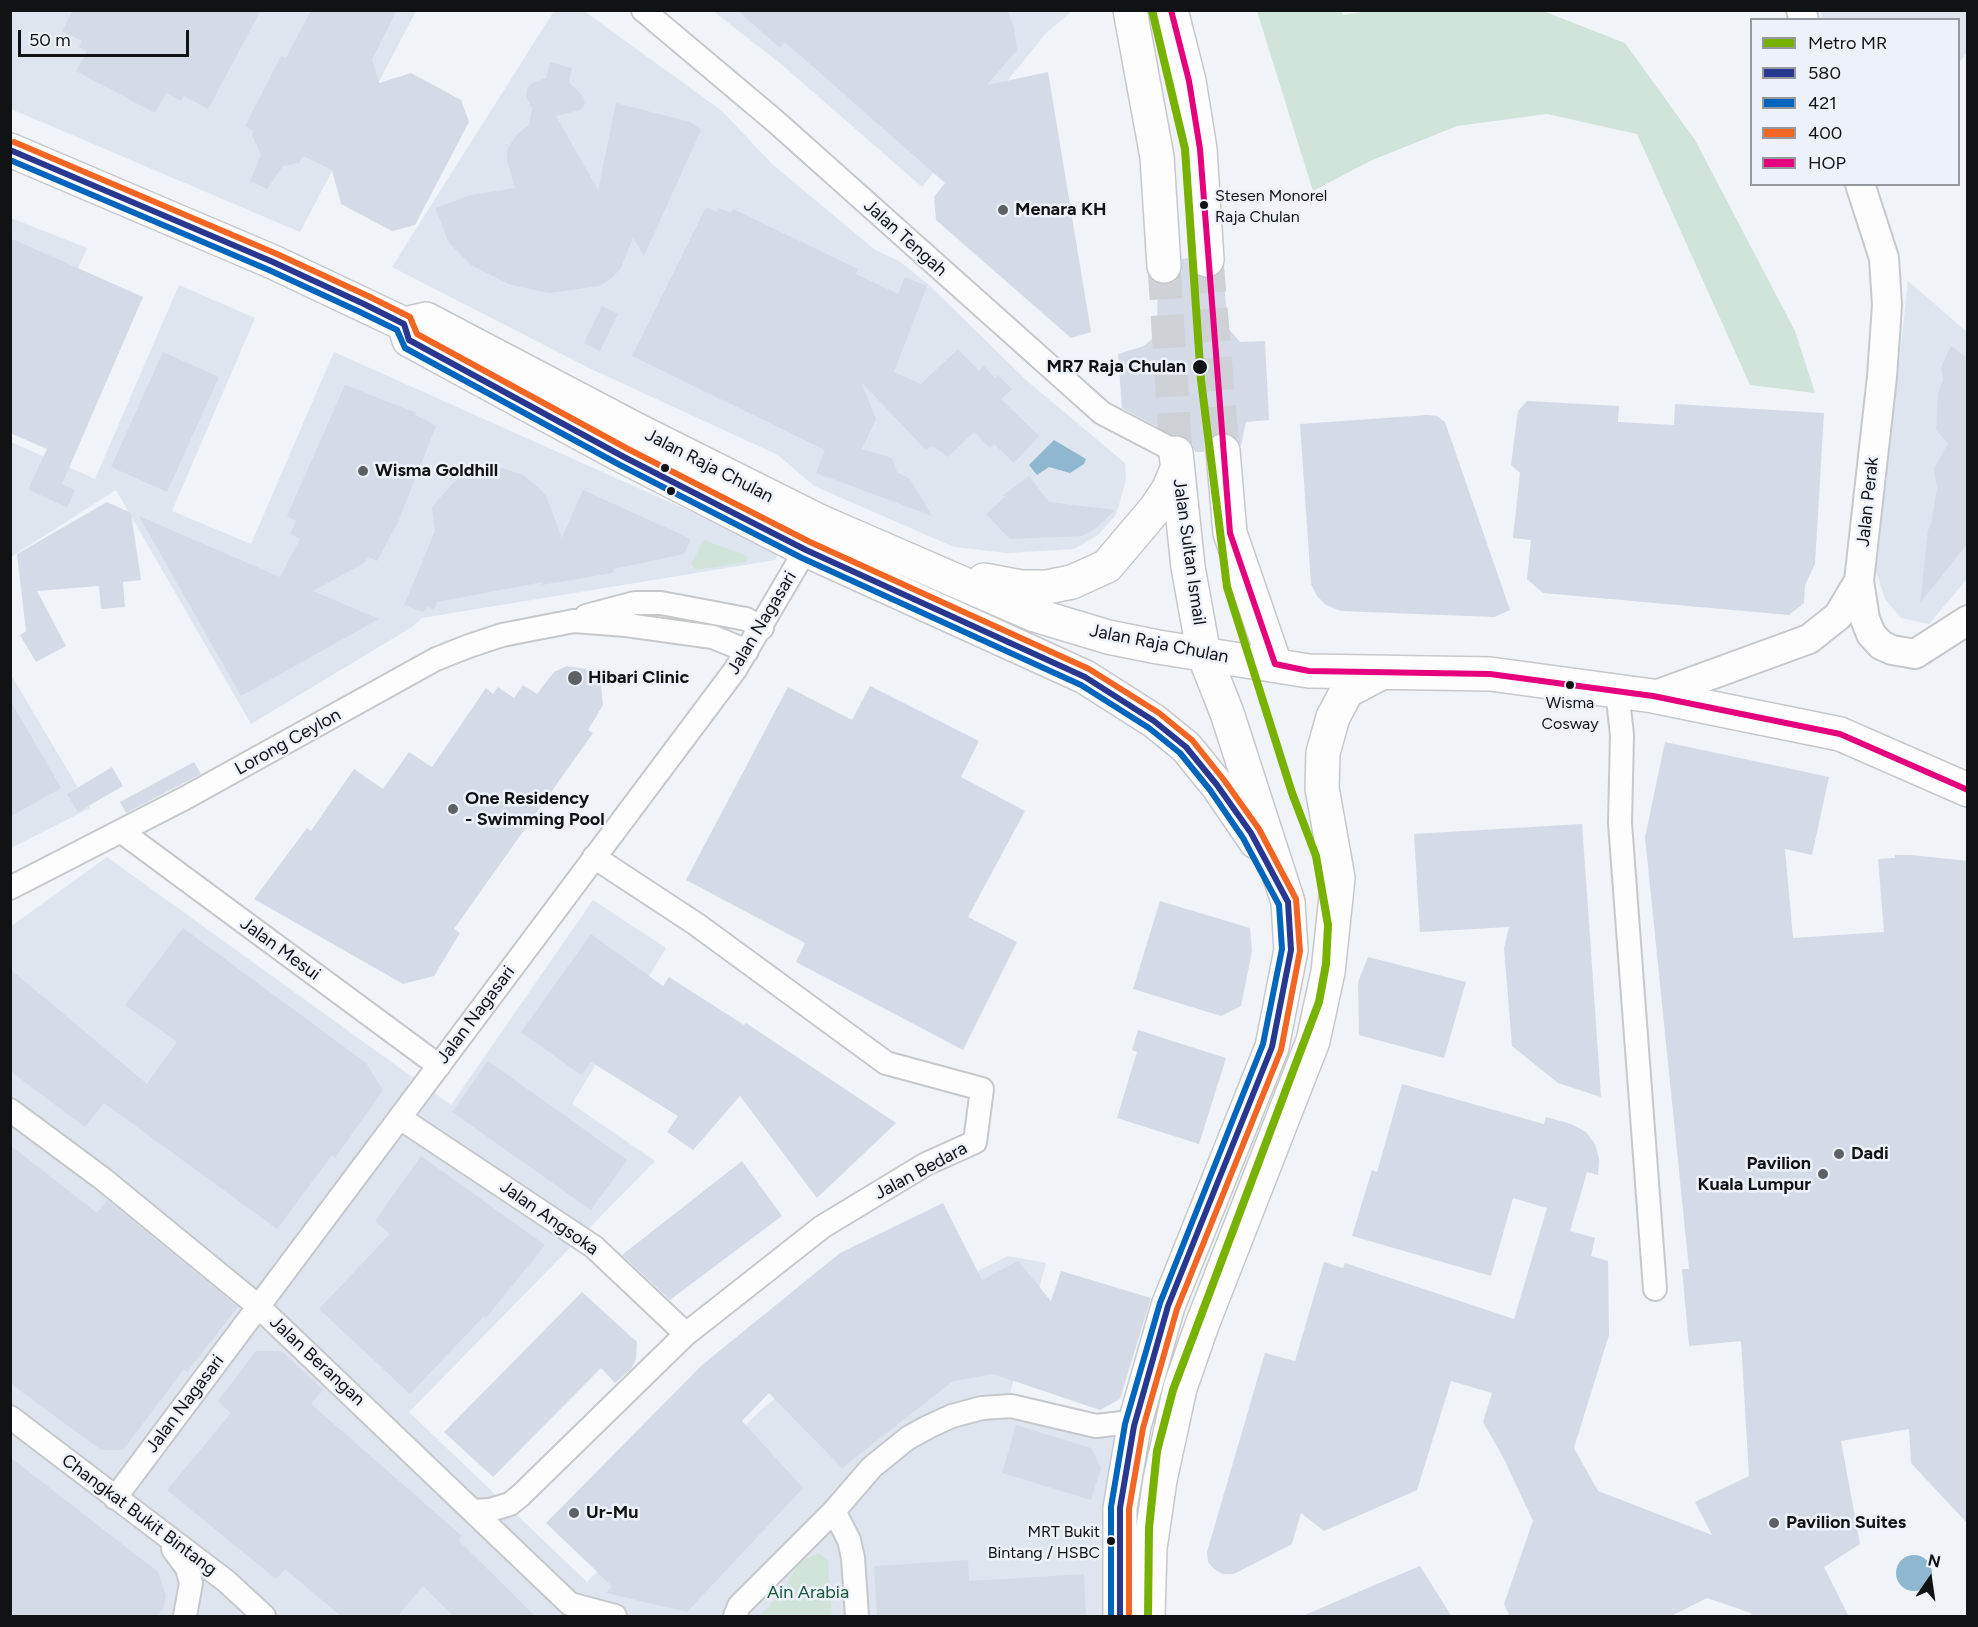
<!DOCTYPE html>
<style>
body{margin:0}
#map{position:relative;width:1978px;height:1627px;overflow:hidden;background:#f0f3f7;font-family:Figtree,sans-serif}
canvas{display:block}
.frame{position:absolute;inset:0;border:12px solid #101214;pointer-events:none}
.legend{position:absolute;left:1750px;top:18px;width:210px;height:168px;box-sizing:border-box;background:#edf2fa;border:2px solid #95989e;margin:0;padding:8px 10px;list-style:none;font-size:18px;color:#101214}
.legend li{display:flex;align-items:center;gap:12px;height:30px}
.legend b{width:30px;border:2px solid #95989e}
.north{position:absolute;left:1900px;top:1549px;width:60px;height:60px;-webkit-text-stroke:4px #edf2fa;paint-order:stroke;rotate:13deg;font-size:16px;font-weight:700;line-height:24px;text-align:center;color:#101214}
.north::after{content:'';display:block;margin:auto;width:21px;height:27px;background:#101214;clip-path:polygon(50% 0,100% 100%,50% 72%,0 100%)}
.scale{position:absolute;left:18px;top:30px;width:171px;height:27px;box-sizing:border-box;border:3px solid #101214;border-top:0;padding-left:8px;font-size:18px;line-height:21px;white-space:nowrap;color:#101214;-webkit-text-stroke:4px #edf2fa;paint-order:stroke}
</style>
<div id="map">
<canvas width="1978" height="1627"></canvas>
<div class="frame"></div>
<ul class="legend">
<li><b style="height:8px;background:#78b201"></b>Metro MR</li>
<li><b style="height:8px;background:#283890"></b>580</li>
<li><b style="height:8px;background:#0065bd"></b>421</li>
<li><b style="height:8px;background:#f26522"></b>400</li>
<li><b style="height:8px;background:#e5007d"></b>HOP</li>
</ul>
<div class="north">N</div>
<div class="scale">50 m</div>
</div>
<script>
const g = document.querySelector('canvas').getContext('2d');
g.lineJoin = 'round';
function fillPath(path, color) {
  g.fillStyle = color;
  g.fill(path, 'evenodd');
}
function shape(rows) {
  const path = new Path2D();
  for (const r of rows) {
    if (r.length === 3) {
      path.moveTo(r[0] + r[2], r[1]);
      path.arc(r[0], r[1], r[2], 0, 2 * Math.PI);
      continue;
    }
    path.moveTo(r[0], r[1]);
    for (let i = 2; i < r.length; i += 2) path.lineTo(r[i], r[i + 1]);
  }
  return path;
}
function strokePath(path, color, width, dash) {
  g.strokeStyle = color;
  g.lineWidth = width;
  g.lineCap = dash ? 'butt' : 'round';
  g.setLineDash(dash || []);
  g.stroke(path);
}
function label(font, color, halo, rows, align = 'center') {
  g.font = font + ' Figtree,sans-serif';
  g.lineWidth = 5;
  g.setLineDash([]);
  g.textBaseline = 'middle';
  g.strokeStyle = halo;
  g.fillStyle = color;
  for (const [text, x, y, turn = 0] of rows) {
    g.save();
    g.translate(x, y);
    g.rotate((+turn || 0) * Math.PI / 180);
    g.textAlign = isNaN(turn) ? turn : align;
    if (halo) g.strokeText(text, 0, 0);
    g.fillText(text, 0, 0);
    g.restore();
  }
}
const built = shape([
 [10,11,416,11,300,232,11,109],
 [554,11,584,11,722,111,772,164,875,250,899,261,928,284,1027,381,1125,463,1126,479,1119,505,1115,516,1098,535,1074,549,1007,553,954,547,814,486,778,455,591,369,392,267],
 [713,11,1072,11,1046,33,922,187,781,64],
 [1820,11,1967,11,1967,52,1959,63,1958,20,1823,19],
 [11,218,87,248,11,419],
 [1908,281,1967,332,1967,579,1929,624,1901,618,1885,599,1876,571],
 [179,285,255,318,172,511,251,544,334,352,779,551,775,560,422,618,412,627,251,724,116,490,11,557,11,442,95,479],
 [10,673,90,808,11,848,10,848],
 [107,857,451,1105,593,900,666,948,572,1104,655,1161,409,1412,587,1582,761,1410,860,1329,1008,1256,1046,1263,1009,1397,1115,1439,1103,1616,11,1616,10,927]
]);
const green = shape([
 [1373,10,1543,11,1625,43,1695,140,1795,331,1815,393,1750,385,1637,134,1547,114,1457,126,1370,161,1313,191,1257,11,1341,11,1343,15],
 [704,540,747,556,748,558,746,562,697,570,691,564],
 [818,1553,828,1560,832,1616,760,1616,782,1592,799,1563]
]);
const water = shape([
 [1054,440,1086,459,1084,464,1070,473,1049,467,1037,475,1029,465],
 [1914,1573,18]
]);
const building = shape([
 [73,10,261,10,208,109,184,96,181,101,166,93,155,113,76,71,87,51,79,47,82,41,62,31],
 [311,10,397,10,372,59,379,83,411,73,461,100,469,122,415,225,392,231,341,204,332,170,303,156,299,163,283,166,267,189,250,181,261,155,252,135,254,131,245,126,281,56,286,58],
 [737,10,1007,10,1014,27,1017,50,987,85,1048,72,1091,332,1071,338,936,220,934,197,945,183,785,42,780,48],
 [550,62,572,68,569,82,583,96,585,104,580,110,556,116,598,190,616,103,690,122,701,130,644,256,633,238,621,268,612,278,600,286,549,293,511,285,471,265,449,243,435,208,471,195,515,188,507,160,507,150,517,134,529,125,532,108,526,97,527,89,532,83,546,78],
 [706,207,717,212,719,208,731,213,733,209,858,269,856,274,898,294,905,277,927,286,894,372,921,384,958,349,979,371,984,366,995,378,998,375,1012,389,1001,399,1039,436,1014,463,994,444,990,448,974,432,948,457,934,447,925,449,861,382,876,419,862,449,892,458,897,472,910,479,932,516,816,473,825,450,632,356],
 [10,238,143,297,62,484,75,490,67,508,28,489,47,449,10,433],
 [1188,258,1191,270,1199,277,1209,279,1223,269,1228,328,1240,342,1265,341,1269,420,1246,422,1241,446,1231,434,1221,432,1212,436,1206,443,1204,452,1195,452,1191,442,1184,436,1173,435,1122,408,1118,354,1144,346,1153,338,1157,322,1158,283,1166,285,1175,281,1181,274,1182,259],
 [602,306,618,314,600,351,584,343],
 [1951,346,1968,359,1968,543,1920,603,1928,530,1931,525,1937,488,1934,469,1948,443,1936,430,1938,394,1943,380,1941,367],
 [163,352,219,377,167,492,111,467],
 [345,385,417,413,414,414,436,426,398,522,377,561,369,557,362,564,313,591,379,619,241,696,139,516,280,577,300,539,290,534,296,521,287,516],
 [1527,401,1619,406,1618,422,1674,425,1675,404,1824,413,1815,564,1805,585,1804,603,1789,615,1543,593,1527,579,1531,540,1513,538,1520,473,1511,465,1518,411],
 [1427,415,1437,416,1445,422,1510,610,1494,617,1341,611,1326,605,1317,596,1311,584,1300,424],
 [502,468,523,475,539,488,546,496,562,538,583,490,691,539,684,554,614,569,612,573,542,585,543,582,437,602,434,610,427,607,423,612,404,605,435,531,432,507,453,483,471,472],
 [1029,476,1049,502,1115,510,1096,528,1082,536,1010,539,986,514,1006,496,1002,496],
 [107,502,131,513,141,580,123,582,125,607,101,609,99,586,37,591,66,646,36,662,20,635,26,631,17,554],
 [567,666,586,669,601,684,603,705,588,730,593,733,454,929,460,933,434,976,403,984,254,899,307,828,311,831,354,769,383,789,409,752,432,767,486,688,493,694,498,687,514,698,523,685,537,694,554,672],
 [870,686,979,741,961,777,1025,811,968,917,1017,942,963,1050,796,962,805,943,686,880,788,687,852,720],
 [10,700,61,788,10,817],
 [1665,742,1829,777,1812,855,1785,849,1793,938,1884,932,1878,859,1895,858,1895,855,1911,855,1968,861,1968,1524,1911,1463,1909,1429,1841,1441,1860,1544,1824,1567,1849,1617,1752,1617,1751,1613,1707,1598,1669,1617,1510,1617,1504,1604,1533,1521,1503,1457,1483,1422,1492,1393,1451,1381,1417,1490,1324,1531,1301,1513,1292,1544,1234,1574,1223,1574,1214,1569,1208,1562,1207,1552,1265,1353,1295,1361,1324,1262,1343,1268,1345,1263,1514,1319,1547,1208,1513,1198,1491,1276,1352,1236,1372,1170,1377,1172,1402,1084,1544,1124,1546,1117,1571,1124,1586,1132,1595,1144,1599,1159,1598,1175,1587,1172,1570,1231,1595,1238,1591,1256,1608,1261,1609,1335,1574,1448,1598,1491,1712,1535,1695,1502,1749,1476,1741,1341,1689,1346,1682,1269,1689,1269,1645,837],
 [194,762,201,774,126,813,120,802],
 [112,767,123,786,78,812,67,794],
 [1582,824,1589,922,1601,1097,1558,1083,1512,1046,1504,948,1509,927,1420,932,1414,834],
 [1160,901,1250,928,1252,951,1241,1006,1221,1016,1133,989],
 [183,928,366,1063,383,1090,335,1158,332,1155,277,1229,104,1103,85,1127,10,1071,10,969,147,1084,177,1042,125,1005],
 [591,934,663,986,669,977,744,1025,746,1023,896,1123,817,1198,740,1096,693,1150,667,1132,678,1116,591,1062,581,1075,521,1032],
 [1368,957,1466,982,1444,1058,1359,1035,1358,982],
 [1138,1030,1226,1058,1199,1144,1117,1118,1137,1052,1132,1050],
 [488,1061,627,1160,591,1210,452,1112],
 [10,1145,97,1213,107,1200,238,1307,187,1372,184,1369,123,1450,101,1450,10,1383],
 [421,1156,545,1245,486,1318,484,1316,410,1394,319,1309,390,1234,375,1221],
 [742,1161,782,1216,670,1300,622,1255],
 [943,1203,982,1280,1018,1261,1051,1301,1061,1271,1151,1298,1120,1399,1100,1410,993,1374,953,1381,842,1468,769,1393,742,1421,803,1488,687,1612,606,1593,612,1586,546,1523,702,1365,840,1253],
 [582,1292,637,1342,636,1359,631,1369,615,1383,601,1368,493,1477,444,1432],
 [256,1351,282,1351,323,1390,311,1404,462,1536,458,1540,536,1617,454,1617,423,1586,397,1617,342,1617,285,1569,276,1579,167,1490,231,1413,218,1401],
 [1016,1425,1091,1448,1101,1468,1091,1500,1002,1473],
 [10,1457,158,1572,166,1596,164,1607,157,1617,10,1617],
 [968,1560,969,1581,1084,1574,1086,1617,877,1617,874,1566],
 [1420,1566,1452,1617,1300,1617,1363,1590]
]);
const secondaryTunnel = shape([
 [1207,260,1223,451],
 [1164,266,1176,453]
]);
const minor = shape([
 [643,10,775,121,1102,413,1175,451],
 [586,616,635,603,661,603,746,619,762,628],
 [1617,690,1622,735,1620,823,1655,1289],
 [122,832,439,1066],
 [10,888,187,797,436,659,469,646,502,635,574,621,626,625,713,637,747,651],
 [10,1110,103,1179,258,1306,570,1604,615,1616],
 [400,1118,594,1247,686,1334],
 [10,1417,226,1581,264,1616],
 [115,1498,735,670,812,539],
 [473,1511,490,1510,510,1504,521,1495,686,1334,822,1227,926,1164,975,1142,982,1089,886,1063,696,924,594,857],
 [834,1511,849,1540,853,1558,857,1616],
 [173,1549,187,1568,191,1583,185,1616],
 [735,1616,739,1606,834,1511,872,1467,908,1438,928,1427,952,1416,982,1408,1011,1406,1096,1426,1122,1423,1134,1426]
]);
const tertiary = shape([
 [1801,10,1804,20],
 [1859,581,1865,619,1871,634,1881,645,1892,650,1915,654,1968,620],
 [1653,696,1809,639,1838,616,1859,581,1882,377,1887,305,1884,258,1860,184]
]);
const secondary = shape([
 [1130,10,1157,157,1164,266],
 [1171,10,1189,81,1200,149,1207,260],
 [10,150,273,262,404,324,426,319,637,430,821,522,1035,615,1108,637,1158,647,1309,671,1490,674,1653,696,1840,734,1968,790],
 [404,324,409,340,611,450,806,550,1085,677,1154,721,1186,747,1217,785,1256,842],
 [1223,451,1230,533,1275,664],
 [984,580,1021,587,1047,587,1072,582,1107,566,1156,508,1168,490,1177,469],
 [1120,1616,1120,1508,1134,1426,1168,1306,1272,1047,1291,950,1288,902,1227,713,1204,655,1188,567,1176,453],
 [1148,1616,1150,1548,1160,1480,1180,1388,1202,1325,1313,1041,1328,972,1338,878,1322,788,1323,753,1333,717,1347,691,1381,673]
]);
const bus1 = shape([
 [10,150,273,262,364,304,404,324,409,340,624,457,806,550,1085,677,1154,721,1186,747,1217,785,1251,833,1288,902,1291,950,1272,1047,1168,1306,1134,1426,1120,1508,1120,1616]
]);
const bus2 = shape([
 [10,160,269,270,360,312,397,330,405,348,620,465,802,558,1081,685,1149,728,1180,753,1210,790,1243,838,1279,905,1282,949,1263,1044,1160,1303,1125,1424,1111,1507,1111,1616]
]);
const bus3 = shape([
 [14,142,277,254,368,296,410,317,417,334,628,449,810,542,1089,669,1159,713,1192,740,1224,780,1259,829,1296,899,1300,951,1281,1050,1177,1309,1143,1428,1129,1509,1129,1616]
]);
const bus4 = shape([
 [1171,10,1189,81,1200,149,1230,533,1275,664,1309,671,1490,674,1653,696,1840,734,1968,790]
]);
const metro1 = shape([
 [1148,1616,1149,1528,1157,1451,1173,1390,1319,1002,1326,964,1328,925,1316,856,1292,793,1227,587,1201,380,1185,149,1152,10]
]);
const markers = [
 [1204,205,5,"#101214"],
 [1003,210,6,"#5e6163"],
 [1200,367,8,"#101214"],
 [665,468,5,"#101214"],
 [363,471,6,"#5e6163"],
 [671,491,5,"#101214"],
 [575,678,8,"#5e6163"],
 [1570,685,5,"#101214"],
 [453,809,6,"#5e6163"],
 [1839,1154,6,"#5e6163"],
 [1823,1174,6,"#5e6163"],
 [574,1513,6,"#5e6163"],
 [1774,1523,6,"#5e6163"],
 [1111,1541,5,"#101214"]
];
const busNames = [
 ["Stesen Monorel",1215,196],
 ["Raja Chulan",1215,217],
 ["Wisma",1570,703,"center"],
 ["Cosway",1570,724,"center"],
 ["MRT Bukit",1100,1532,"right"],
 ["Bintang / HSBC",1100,1553,"right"]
];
const poiNames = [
 ["Menara KH",1015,210],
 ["Wisma Goldhill",375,471],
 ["Hibari Clinic",588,678],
 ["One Residency",465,799],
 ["- Swimming Pool",465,820],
 ["Dadi",1851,1154],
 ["Pavilion",1811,1164,"right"],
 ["Kuala Lumpur",1811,1185,"right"],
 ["Ur-Mu",586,1513],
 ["Pavilion Suites",1786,1523]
];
const streetNames = [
 ["Jalan Tengah",905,238,42],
 ["Jalan Raja Chulan",709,466,27],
 ["Jalan Perak",1868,502,-84],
 ["Jalan Sultan Ismail",1189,552,82],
 ["Jalan Nagasari",762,623,-59],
 ["Jalan Raja Chulan",1159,644,11],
 ["Lorong Ceylon",288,742,-29],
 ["Jalan Mesui",280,949,36],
 ["Jalan Nagasari",476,1015,-53],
 ["Jalan Bedara",921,1171,-28],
 ["Jalan Angsoka",549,1218,35],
 ["Jalan Berangan",317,1361,43],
 ["Jalan Nagasari",185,1404,-53],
 ["Changkat Bukit Bintang",139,1515,37]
];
const stopNames = [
 ["MR7 Raja Chulan",1186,367]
];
const parkNames = [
 ["Ain Arabia",808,1593]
];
fillPath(built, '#dfe5ef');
fillPath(green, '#d0e4da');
fillPath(water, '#8fb7cf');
fillPath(building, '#d4dbe7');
strokePath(secondaryTunnel, '#ced1d5', 33, [33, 16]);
strokePath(minor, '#c6c8cb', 26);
strokePath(tertiary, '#c6c8cb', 32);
strokePath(secondary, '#c6c8cb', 36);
strokePath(minor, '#fdfdfe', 22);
strokePath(tertiary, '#fdfdfe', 28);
strokePath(secondary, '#fdfdfe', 33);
strokePath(bus1, '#283890', 6);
strokePath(bus2, '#0065bd', 6);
strokePath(bus3, '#f26522', 6);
strokePath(bus4, '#e5007d', 6);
strokePath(metro1, '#78b201', 8);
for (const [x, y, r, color] of markers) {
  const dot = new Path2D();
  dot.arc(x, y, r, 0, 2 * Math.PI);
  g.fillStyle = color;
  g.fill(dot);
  strokePath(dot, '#edf2fa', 2);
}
label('16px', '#101214', '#edf2fa', busNames, 'left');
label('bold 18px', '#101214', '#edf2fa', poiNames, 'left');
label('18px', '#101214', '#edf2fa', streetNames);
label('bold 18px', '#101214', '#edf2fa', stopNames, 'right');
label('18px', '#155736', '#edf2fa', parkNames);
</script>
